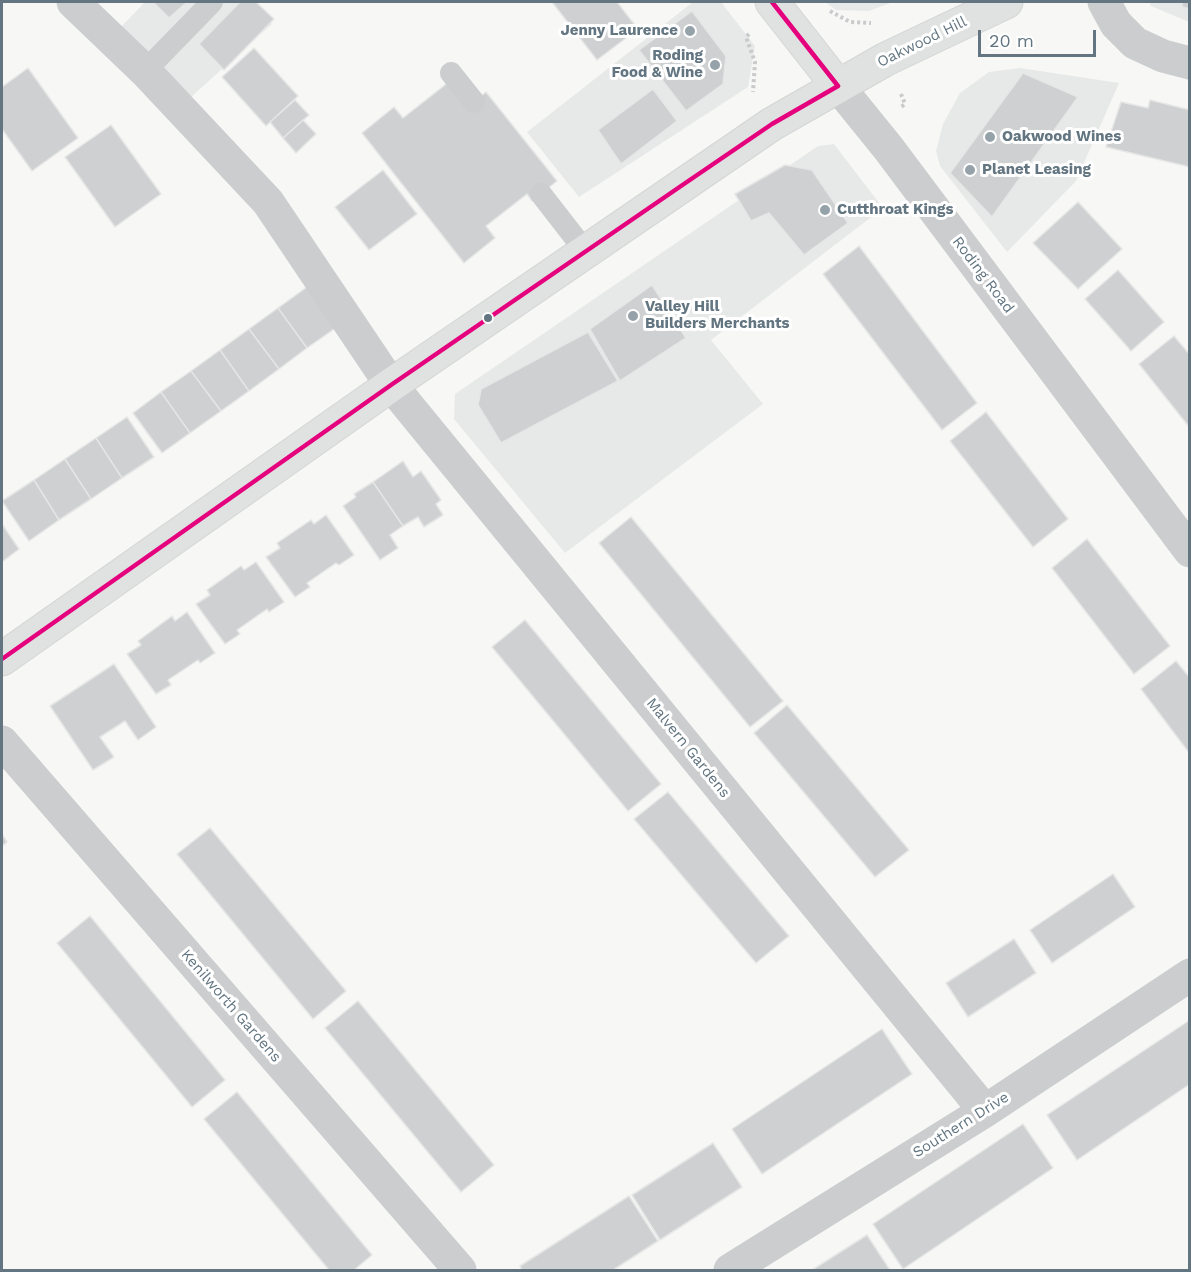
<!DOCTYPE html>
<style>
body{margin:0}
#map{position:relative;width:1191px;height:1272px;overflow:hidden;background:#f7f7f6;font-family:"Work Sans",sans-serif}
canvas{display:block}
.frame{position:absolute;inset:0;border:3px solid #627581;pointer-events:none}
.scale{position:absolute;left:978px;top:30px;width:118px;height:27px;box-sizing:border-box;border:3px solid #627581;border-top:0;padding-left:8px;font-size:18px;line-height:21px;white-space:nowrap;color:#627581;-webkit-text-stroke:4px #fff;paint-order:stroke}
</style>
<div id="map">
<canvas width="1191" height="1272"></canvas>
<div class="frame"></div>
<div class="scale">20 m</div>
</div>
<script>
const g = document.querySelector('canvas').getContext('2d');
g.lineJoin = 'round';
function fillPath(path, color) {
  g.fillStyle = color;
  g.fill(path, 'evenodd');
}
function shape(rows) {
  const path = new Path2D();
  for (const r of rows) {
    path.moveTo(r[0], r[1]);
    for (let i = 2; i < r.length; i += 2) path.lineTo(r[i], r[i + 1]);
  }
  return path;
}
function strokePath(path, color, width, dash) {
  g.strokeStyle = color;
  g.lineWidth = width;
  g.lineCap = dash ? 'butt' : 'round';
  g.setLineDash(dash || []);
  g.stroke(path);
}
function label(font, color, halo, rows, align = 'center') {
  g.font = font + ' "Work Sans",sans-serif';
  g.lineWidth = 6;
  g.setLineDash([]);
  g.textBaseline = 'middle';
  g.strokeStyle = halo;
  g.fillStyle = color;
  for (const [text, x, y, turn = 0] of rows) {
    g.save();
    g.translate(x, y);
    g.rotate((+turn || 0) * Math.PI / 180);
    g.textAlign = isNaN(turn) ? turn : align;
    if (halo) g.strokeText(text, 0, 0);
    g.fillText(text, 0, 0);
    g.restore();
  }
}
const built = shape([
 [145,2,249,2,272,24,190,98,119,29],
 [693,2,721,2,755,46,748,87,579,197,527,132],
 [825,2,893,2,869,11,836,10],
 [1150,2,1189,2,1189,22,1151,6],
 [1020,68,1119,83,1076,181,1007,252,940,166,936,151,943,124,960,93,989,72],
 [834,144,883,208,711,340,763,404,565,553,454,419,455,394,818,146]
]);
const building = shape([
 [153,2,187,2,169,18,153,2],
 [240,2,256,2,274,19,224,70,199,44,240,2],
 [552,2,617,2,638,29,597,60,552,2],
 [1182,2,1190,2,1190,9,1182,7,1182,2],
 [692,11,726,56,723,84,686,111,639,50,692,11],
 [254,48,298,96,266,126,222,77,254,48],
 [28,68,78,138,32,171,2,129,2,87,28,68],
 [1023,73,1078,97,992,217,950,173,1023,73],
 [450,81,474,102,486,92,557,181,532,201,527,194,486,226,495,238,464,263,362,133,394,107,403,118,450,81],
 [653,89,677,121,621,164,598,130,653,89],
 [295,100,309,115,283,138,270,122,295,100],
 [1150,100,1190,110,1190,167,1106,147,1121,102,1148,108,1150,100],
 [303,120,316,134,296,153,283,138,303,120],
 [111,125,161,194,115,227,65,157,111,125],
 [785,165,812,170,848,223,804,255,769,213,751,221,735,194,785,165],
 [383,170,417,214,369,250,335,207,383,170],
 [1078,202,1122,249,1078,289,1033,243,1078,202],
 [859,246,977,403,942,430,823,274,859,246],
 [1118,270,1164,322,1131,351,1085,299,1118,270],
 [652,285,686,338,620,381,590,329,652,285],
 [307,287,337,327,307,348,278,308,307,287],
 [278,308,307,348,279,369,249,329,278,308],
 [249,329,279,369,249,391,220,350,249,329],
 [588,332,618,381,501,443,478,405,481,389,588,332],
 [1174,336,1190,355,1190,428,1139,364,1174,336],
 [220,350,249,391,221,411,191,371,220,350],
 [191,371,221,411,190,433,161,392,191,371],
 [161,392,190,433,162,453,133,413,161,392],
 [986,412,1068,519,1033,547,950,441,986,412],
 [127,417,154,457,122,478,96,438,127,417],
 [96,438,122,478,91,499,65,459,96,438],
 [65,459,91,499,59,520,34,480,65,459],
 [403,461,413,477,421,471,441,500,436,504,443,515,424,527,418,517,403,526,373,482,403,461],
 [34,480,59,520,29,541,2,501,34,480],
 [373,482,403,526,390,535,398,548,380,560,343,506,356,497,354,494,373,482],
 [326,515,354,555,339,565,336,563,307,583,310,587,295,597,266,557,280,548,277,543,311,520,314,524,326,515],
 [631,517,783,701,750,727,599,543,631,517],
 [2,524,19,549,2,562,2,524],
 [1087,539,1170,646,1134,674,1052,568,1087,539],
 [256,562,284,602,269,612,267,609,237,630,240,634,225,644,196,604,210,595,207,590,241,566,244,570,256,562],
 [187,612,215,653,200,663,198,660,168,680,171,685,156,694,127,654,141,645,138,641,172,616,175,621,187,612],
 [525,620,661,784,628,811,492,647,525,620],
 [1176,661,1190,678,1190,754,1141,689,1176,661],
 [114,664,156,727,138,740,125,721,100,737,114,757,93,770,50,706,114,664],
 [787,705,909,850,875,877,754,733,787,705],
 [668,792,789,936,756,963,634,819,668,792],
 [210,828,346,991,313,1019,177,854,210,828],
 [2,834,7,842,2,846,2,834],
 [1113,874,1135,907,1052,963,1030,930,1113,874],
 [90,916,225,1080,192,1107,57,943,90,916],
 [1014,939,1036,973,968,1017,946,983,1014,939],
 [358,1001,494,1165,461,1192,325,1028,358,1001],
 [1190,1020,1190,1084,1077,1160,1047,1115,1190,1020],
 [882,1029,912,1074,762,1174,732,1129,882,1029],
 [237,1092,372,1255,354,1270,329,1270,204,1119,237,1092],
 [1023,1124,1053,1168,903,1269,873,1224,1023,1124],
 [713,1143,742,1187,660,1240,632,1195,713,1143],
 [629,1196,658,1241,613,1270,522,1270,520,1266,629,1196],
 [867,1235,890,1270,812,1270,867,1235]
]);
const path = shape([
 [830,11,850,22,871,23],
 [749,34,746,37,755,62,753,92],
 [901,94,905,104,901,107]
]);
const lane = shape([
 [145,71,212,2],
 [451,73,474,102],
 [541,194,586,252]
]);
const street = shape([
 [73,2,145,71,268,202,391,385,985,1111],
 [1104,2,1116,24,1135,43,1163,56,1190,63],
 [838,86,889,149,1190,551],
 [2,742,460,1270],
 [730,1270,985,1111,1190,975]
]);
const secondary = shape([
 [772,2,838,86],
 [2,659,391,385,772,124,886,59,1006,2]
]);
const bus1 = shape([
 [772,2,838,86],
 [2,659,391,385,681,186,772,124,838,86]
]);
const markers = [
 [690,31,6,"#96a2aa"],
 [715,65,6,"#96a2aa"],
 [990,137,6,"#96a2aa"],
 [970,170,6,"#96a2aa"],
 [825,210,6,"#96a2aa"],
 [633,316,6,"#96a2aa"],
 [488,318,5,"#627581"]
];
const poiNames = [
 ["Jenny Laurence",678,31,"right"],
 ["Roding",703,56,"right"],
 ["Food & Wine",703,73,"right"],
 ["Oakwood Wines",1002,137],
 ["Planet Leasing",982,170],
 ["Cutthroat Kings",837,210],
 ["Valley Hill",645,307],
 ["Builders Merchants",645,324]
];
const streetNames = [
 ["Oakwood Hill",922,42,-26],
 ["Roding Road",983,275,53],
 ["Malvern Gardens",688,748,51],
 ["Kenilworth Gardens",231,1006,49],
 ["Southern Drive",961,1125,-32]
];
fillPath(built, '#e7e9e8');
fillPath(building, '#ced0d1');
strokePath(building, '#e6e6e6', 1.5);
strokePath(secondary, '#d4d5d5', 35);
strokePath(path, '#c9cacb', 4, [3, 3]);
strokePath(lane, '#cccdce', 22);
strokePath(street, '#cccdce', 33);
strokePath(secondary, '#e0e1e1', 33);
strokePath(bus1, '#e5007d', 4.5);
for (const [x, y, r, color] of markers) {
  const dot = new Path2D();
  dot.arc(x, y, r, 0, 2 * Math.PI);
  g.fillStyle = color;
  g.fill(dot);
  strokePath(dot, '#fff', 2);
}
label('bold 15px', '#627581', '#fff', poiNames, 'left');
label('15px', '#627581', '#fff', streetNames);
</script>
